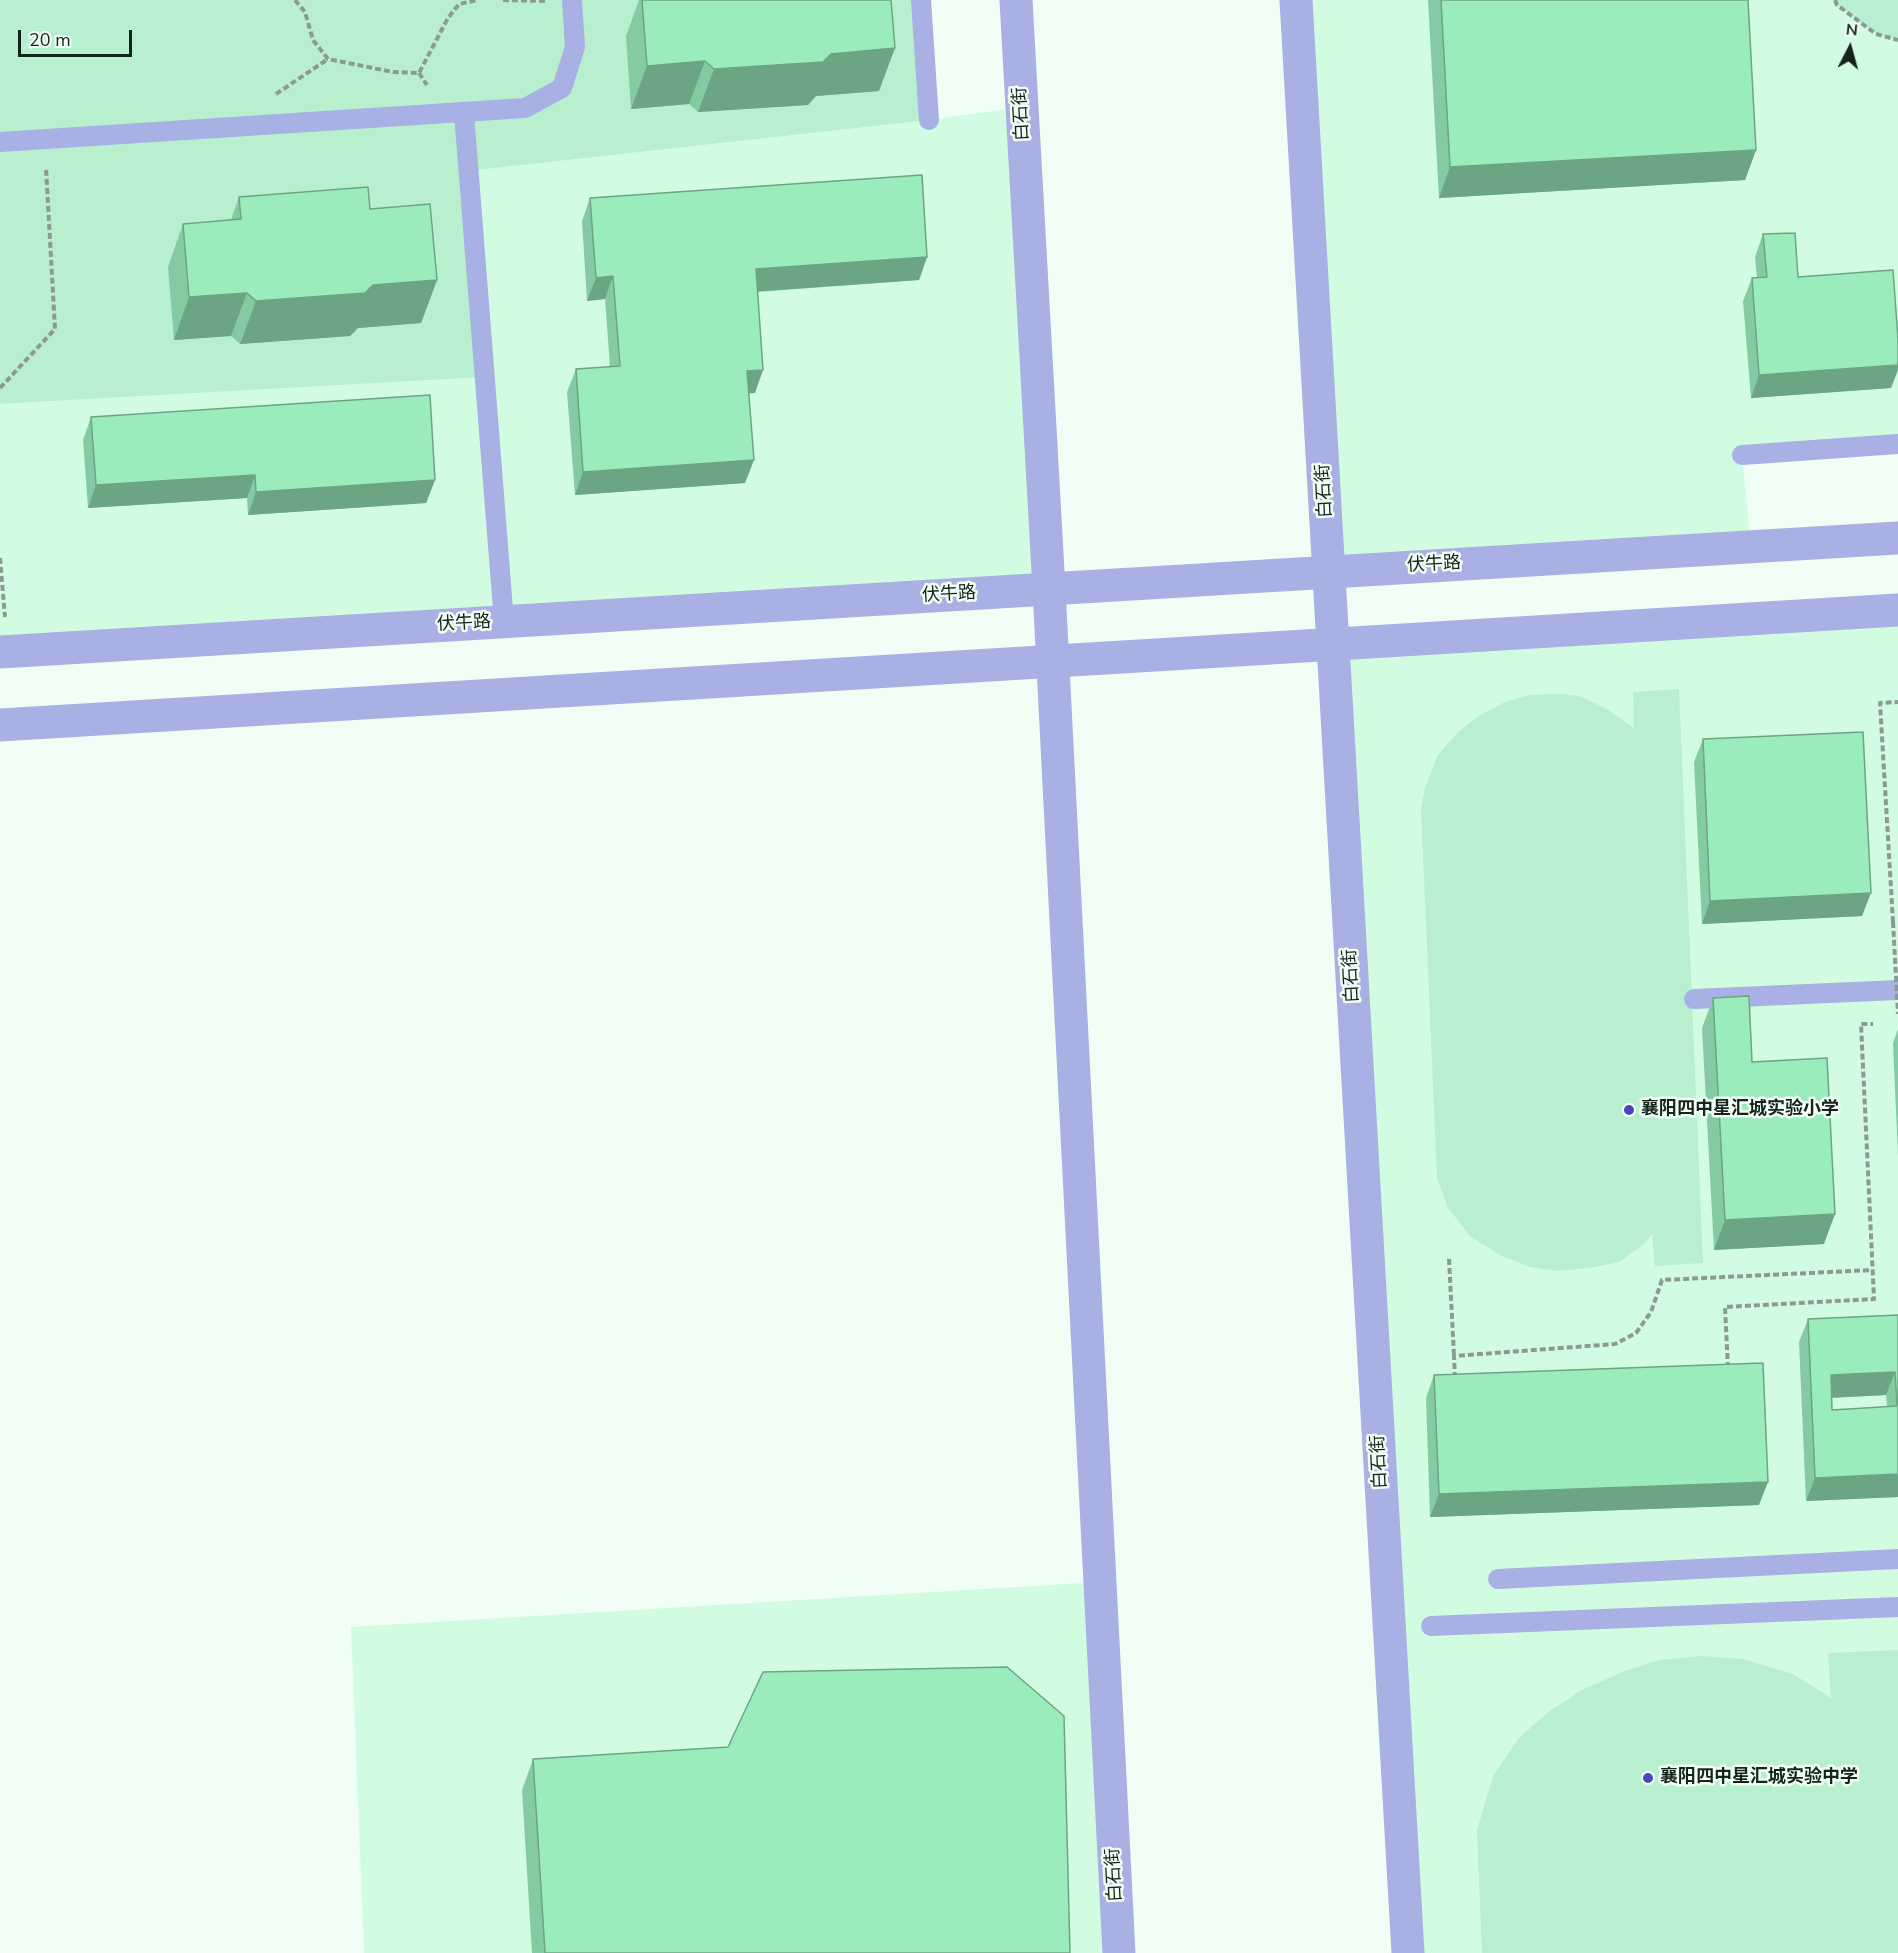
<!DOCTYPE html>
<meta charset="utf-8">
<style>
body{margin:0}
#map{position:relative;width:1898px;height:1953px;overflow:hidden;background:#f0fef5;font-family:"Nunito Sans",sans-serif}
canvas{display:block}
.north{position:absolute;left:1820px;top:18px;width:60px;height:60px;-webkit-text-stroke:4px #f0fef5;paint-order:stroke;rotate:6deg;font-size:16px;font-weight:700;line-height:24px;text-align:center;color:#15231b}
.north::after{content:'';display:block;margin:auto;width:21px;height:27px;background:#15231b;clip-path:polygon(50% 0,100% 100%,50% 72%,0 100%)}
.scale{position:absolute;left:18px;top:30px;width:114px;height:27px;box-sizing:border-box;border:3px solid #15231b;border-top:0;padding-left:8px;font-size:18px;line-height:21px;white-space:nowrap;color:#15231b;-webkit-text-stroke:4px #f0fef5;paint-order:stroke}
</style>
<div id="map">
<canvas width="1898" height="1953"></canvas>
<div class="north">N</div>
<div class="scale">20 m</div>
</div>
<script>
const g = document.querySelector('canvas').getContext('2d');
g.lineJoin = 'round';
function fillPath(path, color) {
  g.fillStyle = color;
  g.fill(path, 'evenodd');
}
function shape(rows) {
  const path = new Path2D();
  for (const r of rows) {
    path.moveTo(r[0], r[1]);
    for (let i = 2; i < r.length; i += 2) path.lineTo(r[i], r[i + 1]);
  }
  return path;
}
function strokePath(path, color, width, dash) {
  g.strokeStyle = color;
  g.lineWidth = width;
  g.lineCap = dash ? 'butt' : 'round';
  g.setLineDash(dash || []);
  g.stroke(path);
}
function label(font, color, halo, rows, align = 'center') {
  g.font = font + ' "Nunito Sans","Noto Sans SC",sans-serif';
  g.lineWidth = 5;
  g.setLineDash([]);
  g.textBaseline = 'middle';
  g.strokeStyle = halo;
  g.fillStyle = color;
  for (const [text, x, y, turn = 0] of rows) {
    g.save();
    g.translate(x, y);
    g.rotate((+turn || 0) * Math.PI / 180);
    g.textAlign = isNaN(turn) ? turn : align;
    if (halo) g.strokeText(text, 0, 0);
    g.fillText(text, 0, 0);
    g.restore();
  }
}
const built = shape([
 [1296,0,1835,0,1838,5,1876,34,1898,40,1898,444,1742,455,1751,546,1329,572],
 [1022,107,1049,589,0,652,0,404,485,377,469,171,929,120],
 [1898,610,1898,1953,1408,1953,1333,645],
 [1100,1582,1119,1953,364,1953,351,1627]
]);
const green = shape([
 [0,0,921,0,929,120,469,171,485,377,0,404],
 [1836,0,1898,0,1898,40,1876,34,1837,5],
 [1679,689,1703,1263,1655,1266,1652,1234,1644,1244,1619,1262,1590,1268,1558,1271,1530,1267,1502,1256,1470,1236,1448,1208,1437,1178,1421,808,1425,788,1438,755,1457,733,1479,716,1505,702,1530,695,1559,694,1580,696,1607,709,1634,728,1633,692],
 [1898,1650,1898,1953,1482,1953,1477,1830,1493,1776,1519,1738,1547,1713,1582,1690,1622,1672,1659,1660,1702,1656,1743,1659,1793,1674,1831,1698,1828,1653]
]);
const path = shape([
 [295,0,305,12,313,40,328,59,393,72,419,73,448,18,459,4,478,0],
 [503,0,545,1],
 [1835,0,1837,5,1876,34,1898,40],
 [419,73,427,85],
 [276,94,328,59],
 [0,388,55,329,46,168],
 [0,558,5,617],
 [1893,922,1880,703,1898,702],
 [1449,1259,1454,1356],
 [1728,1368,1725,1307,1874,1299,1861,1024,1873,1024],
 [1455,1378,1454,1356,1615,1344,1636,1333,1651,1312,1662,1280,1872,1270]
]);
const service = shape([
 [921,0,929,120],
 [464,113,504,622],
 [0,142,525,108,562,88,575,47,572,0],
 [1742,455,1898,444],
 [1694,999,1898,990],
 [1498,1579,1898,1559],
 [1431,1626,1898,1607]
]);
const tertiary = shape([
 [1016,0,1049,589,1119,1953],
 [1296,0,1408,1953],
 [0,652,1898,538],
 [0,725,1898,610]
]);
const pathBridge = shape([
 [1893,922,1898,1014]
]);
const wall = shape([
 [639,0,891,0,879,91,816,96,808,105,698,112,689,104,631,109,626,36],
 [1428,0,1748,0,1756,150,1745,180,1439,198],
 [239,197,370,209,437,280,421,323,358,328,350,336,240,344,231,336,174,340,168,267,183,224,231,220],
 [590,198,927,257,919,280,758,292,755,393,749,393,745,483,575,495,567,392,576,369,610,367,605,299,587,301,582,221],
 [1763,234,1798,277,1891,388,1751,398,1743,301,1752,278,1757,278,1755,257],
 [91,417,435,480,426,503,248,515,247,498,88,508,83,440],
 [1703,739,1862,916,1702,924,1694,762],
 [1713,998,1752,1062,1824,1244,1714,1250,1702,1028],
 [1898,1029,1898,1156,1893,1043],
 [1898,1315,1898,1497,1806,1501,1799,1342,1808,1319],
 [1886,1395,1887,1407,1832,1410,1832,1398],
 [1434,1375,1759,1505,1430,1517,1426,1398],
 [533,1759,1070,1953,532,1953,522,1790]
]);
const shadedWall = shape([
 [895,48,879,91,816,96,808,105,698,112,714,69,831,54],
 [705,61,689,104,631,109,647,66],
 [1756,150,1745,180,1439,198,1450,167],
 [927,257,919,280,748,292,756,269],
 [613,276,605,299,587,301,596,278],
 [437,280,421,323,358,328,350,336,240,344,256,301,373,285],
 [247,293,231,336,174,340,189,297],
 [1898,365,1898,370,1891,388,1751,398,1759,375],
 [763,370,755,393,738,394,747,371],
 [754,460,745,483,575,495,583,472],
 [255,475,247,498,88,508,96,485],
 [435,480,426,503,248,515,256,492],
 [1871,893,1862,916,1702,924,1710,901],
 [1835,1214,1824,1244,1714,1250,1725,1220],
 [1895,1372,1886,1395,1823,1398,1831,1375],
 [1898,1474,1898,1497,1806,1501,1815,1478],
 [1768,1482,1759,1505,1430,1517,1439,1494]
]);
const building = shape([
 [642,0,891,0,895,48,831,54,823,62,714,69,705,61,647,66,642,0],
 [1441,0,1748,0,1756,150,1450,167,1441,0],
 [922,175,927,257,756,269,763,370,747,371,754,460,583,472,576,369,620,366,613,276,596,278,590,198,922,175],
 [368,187,370,209,430,204,437,280,373,285,365,293,256,301,247,293,189,297,183,224,241,219,239,197,368,187],
 [1795,233,1798,277,1893,270,1898,339,1898,365,1759,375,1752,278,1767,277,1763,234,1795,233],
 [430,395,435,480,256,492,255,475,96,485,91,417,430,395],
 [1863,732,1871,893,1710,901,1703,739,1863,732],
 [1749,996,1752,1062,1827,1058,1835,1214,1725,1220,1713,998,1749,996],
 [1898,1315,1898,1474,1815,1478,1808,1319,1898,1315],
 [1895,1372,1897,1406,1832,1410,1831,1375,1895,1372],
 [1763,1363,1768,1482,1439,1494,1434,1375,1763,1363],
 [1007,1667,1064,1716,1070,1953,545,1953,533,1759,728,1747,763,1672,1007,1667]
]);
const markers = [
 [1629,1110,6,"#4c46bd"],
 [1648,1778,6,"#4c46bd"]
];
const streetNames = [
 ["白石街",1022,114,-93],
 ["白石街",1325,491,-93],
 ["伏牛路",1434,565,-3],
 ["伏牛路",949,595,-3],
 ["伏牛路",464,624,-3],
 ["白石街",1352,976,-93],
 ["白石街",1380,1462,-93],
 ["白石街",1115,1875,-93]
];
const poiNames = [
 ["襄阳四中星汇城实验小学",1641,1110],
 ["襄阳四中星汇城实验中学",1660,1778]
];
fillPath(built, '#d1fce2');
fillPath(green, '#b8f0cf');
strokePath(path, '#8c9a91', 4, [6, 3]);
strokePath(service, '#a9b0e3', 20);
strokePath(tertiary, '#a9b0e3', 33);
strokePath(pathBridge, '#8c9a91', 4, [6, 3]);
fillPath(wall, '#84cba3');
fillPath(shadedWall, '#6ca584');
fillPath(building, '#9aecbd');
strokePath(building, '#6ca584', 1.5);
for (const [x, y, r, color] of markers) {
  const dot = new Path2D();
  dot.arc(x, y, r, 0, 2 * Math.PI);
  g.fillStyle = color;
  g.fill(dot);
  strokePath(dot, '#f0fef5', 2);
}
label('18px', '#15231b', '#f0fef5', streetNames);
label('bold 18px', '#15231b', '#f0fef5', poiNames, 'left');
</script>
